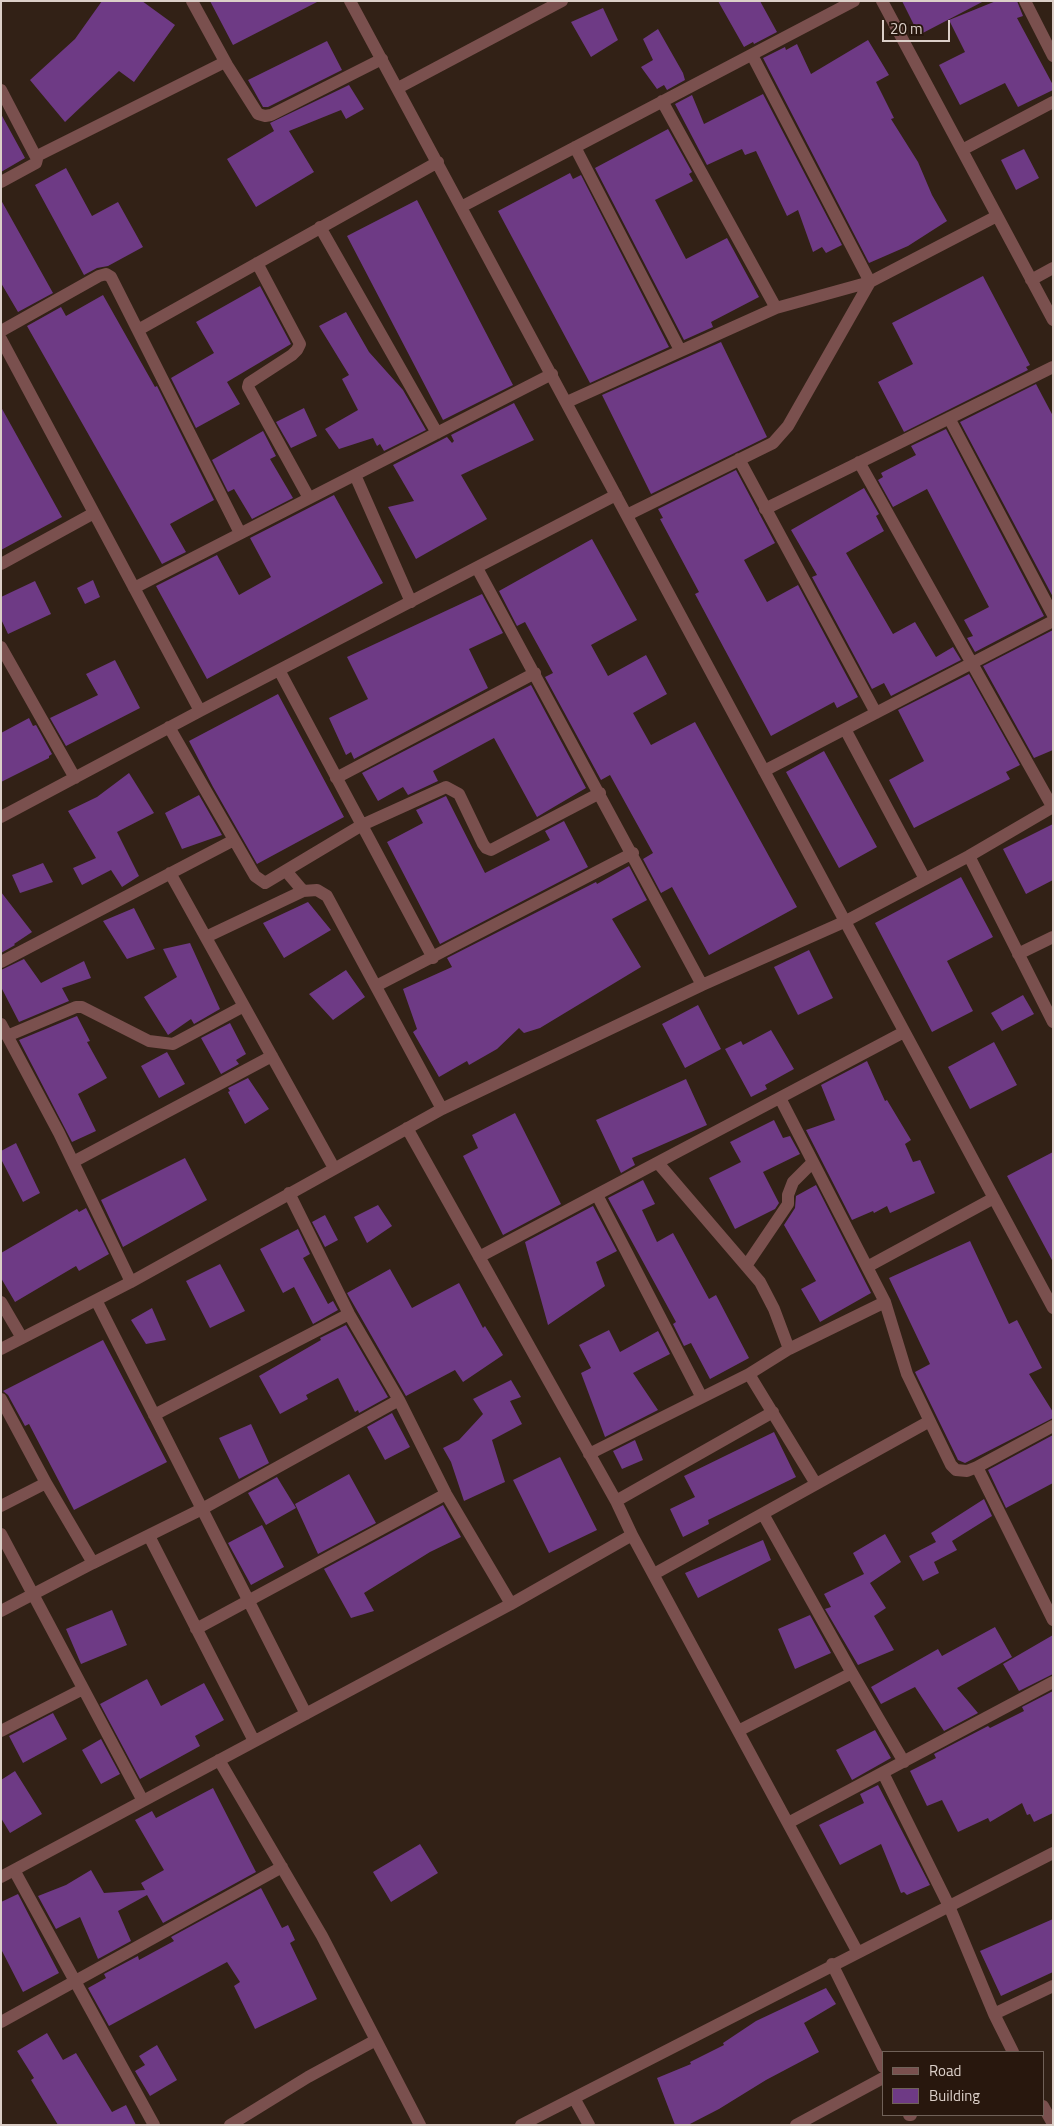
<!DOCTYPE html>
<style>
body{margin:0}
#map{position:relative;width:1054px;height:2126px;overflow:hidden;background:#322116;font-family:"Titillium Web",sans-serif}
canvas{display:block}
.frame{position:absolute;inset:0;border:2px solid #dbcfc8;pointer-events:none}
.legend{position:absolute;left:882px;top:2051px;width:162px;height:65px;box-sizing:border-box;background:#28170d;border:1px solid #706158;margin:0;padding:6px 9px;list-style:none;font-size:15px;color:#dbcfc8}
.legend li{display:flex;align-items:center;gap:10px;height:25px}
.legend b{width:25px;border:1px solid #706158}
.scale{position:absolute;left:882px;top:20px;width:68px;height:22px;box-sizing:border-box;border:2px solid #dbcfc8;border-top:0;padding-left:6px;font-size:15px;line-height:18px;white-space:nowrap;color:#dbcfc8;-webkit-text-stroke:4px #28170d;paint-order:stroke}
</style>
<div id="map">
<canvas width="1054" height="2126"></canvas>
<div class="frame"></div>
<ul class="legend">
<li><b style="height:6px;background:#7a504e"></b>Road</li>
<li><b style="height:14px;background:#6e3a85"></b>Building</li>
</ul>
<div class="scale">20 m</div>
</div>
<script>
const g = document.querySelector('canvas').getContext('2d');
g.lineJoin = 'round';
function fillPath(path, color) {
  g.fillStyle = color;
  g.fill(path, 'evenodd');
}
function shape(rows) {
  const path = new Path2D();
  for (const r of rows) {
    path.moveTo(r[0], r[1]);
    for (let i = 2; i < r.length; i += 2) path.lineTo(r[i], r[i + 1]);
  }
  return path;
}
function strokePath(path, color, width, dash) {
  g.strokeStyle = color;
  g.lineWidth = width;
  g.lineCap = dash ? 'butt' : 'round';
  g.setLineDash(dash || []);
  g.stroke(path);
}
const building = shape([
 [102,1,142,1,175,25,134,82,119,71,65,122,30,80,75,39],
 [210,1,319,1,233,45],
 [718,1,760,1,777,32,754,44,753,42,744,47],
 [902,1,984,1,919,35],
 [996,1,1017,1,1023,16,1017,18,1053,85,1053,90,1018,107,1005,83,960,105,939,65,965,52,949,20],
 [603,8,618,40,591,57,571,22],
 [658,29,683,73,685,80,667,90,664,85,657,89,641,67,653,60,643,39],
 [868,40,889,75,876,82,894,118,891,119,918,162,932,195,947,221,908,246,869,263,763,58,785,47,786,50,797,44,811,74],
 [327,41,342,70,268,107,263,107,248,80],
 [349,85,364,109,346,119,341,110,289,131,314,172,256,207,227,159,274,131,270,123],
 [763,94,842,245,826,253,822,247,813,252,798,210,787,216,756,151,745,155,742,149,707,165,675,104,692,95,704,124],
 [1,114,25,158,1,172],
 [668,129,692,172,689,174,693,181,655,200,686,259,727,238,759,297,711,322,713,327,684,340,595,168],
 [1024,149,1039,178,1016,190,1001,160],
 [66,168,92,216,118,202,143,247,108,266,97,268,84,275,35,185],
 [570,173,573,179,581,175,669,347,590,383,498,211],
 [1,200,53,293,18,312,1,283],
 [417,200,513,385,443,420,347,236],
 [983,276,1030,365,1026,367,1028,370,904,432,878,382,913,364,892,323],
 [260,286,291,344,227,382,240,404,196,428,171,378,214,353,196,322],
 [103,295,155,387,157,386,214,500,170,524,186,552,162,564,27,326,61,307,66,316],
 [346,312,369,352,403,390,426,430,384,451,380,444,377,446,373,438,339,449,325,429,358,410,342,379,349,375,319,326],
 [721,342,767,437,651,494,602,395],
 [1036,384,1053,416,1053,597,960,422],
 [514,403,534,440,461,475,487,519,416,559,388,507,414,501,393,465,447,437,452,443,454,441,451,435],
 [1,407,62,517,1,550],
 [304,408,317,436,291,448,276,422],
 [946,429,1044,616,975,652,967,638,973,636,964,620,989,607,927,489,893,507,878,480,883,477,881,473,916,455,911,446],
 [263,431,276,456,270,459,293,498,252,519,234,489,228,492,212,460],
 [736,470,775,543,744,560,767,602,798,585,858,697,837,708,834,702,771,736,695,594,699,592,660,519,663,518,658,509],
 [864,488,879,514,876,516,884,531,846,553,893,634,915,622,936,657,953,647,961,660,891,696,884,683,872,689,812,577,817,575,791,530],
 [334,495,383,583,207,679,156,586,217,555,239,595,271,577,250,538],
 [592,539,637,620,591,645,608,676,646,655,667,694,633,713,651,745,695,722,797,907,709,955,672,887,661,893,643,859,653,853,610,775,601,780,545,677,553,673,525,622,517,626,499,591],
 [93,580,100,597,85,604,77,588],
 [35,581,51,614,8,634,1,619,1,597],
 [482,594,503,633,469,649,488,688,354,759,351,752,346,755,329,718,368,699,347,657],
 [1053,630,1053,750,1034,758,983,666],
 [115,660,140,708,66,746,50,718,98,695,86,674],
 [969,674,1020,765,1006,772,1010,779,914,828,889,780,924,761,898,710],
 [531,685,586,788,537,817,494,738,433,771,438,781,408,795,403,787,378,801,362,773],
 [278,694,344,817,257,864,213,787,189,741],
 [29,718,33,726,36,725,52,754,49,756,49,758,1,782,1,733],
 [824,751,877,847,839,868,786,772],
 [129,773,154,813,117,832,139,876,122,887,111,870,82,885,73,868,96,858,68,811,97,797],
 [199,795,222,835,182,849,165,813],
 [446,796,485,873,550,840,545,831,564,821,588,867,440,944,387,842,423,823,416,810],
 [1053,824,1053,880,1026,894,1003,849],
 [43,863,53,882,20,893,12,875],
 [629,866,647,900,612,919,641,967,540,1028,524,1033,519,1028,497,1049,469,1065,467,1061,439,1077,413,1032,417,1029,403,989,452,967,447,958,596,882,597,884],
 [961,877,993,937,947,961,973,1011,932,1032,875,923],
 [1,892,32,932,14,944,15,945,1,953],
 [308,902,331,930,284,958,263,923],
 [134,908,155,949,127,959,103,921],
 [190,943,220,1009,194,1024,191,1019,168,1035,144,997,177,977,163,949],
 [809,950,833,998,798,1015,774,967],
 [24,959,41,983,84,961,91,978,62,988,69,1001,19,1022,1,987,1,970],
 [346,970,365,997,333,1020,309,994],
 [1023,995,1034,1014,1002,1031,991,1013],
 [698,1005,721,1049,685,1068,662,1024],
 [77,1016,90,1041,87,1042,107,1078,78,1094,96,1131,72,1142,19,1040],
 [230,1023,246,1054,236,1060,239,1064,221,1074,201,1038],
 [771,1030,794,1069,765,1085,767,1089,751,1097,725,1049,741,1041,743,1045],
 [994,1042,1017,1085,970,1109,948,1067],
 [167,1052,185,1084,159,1098,141,1066],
 [867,1061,885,1101,887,1100,911,1140,905,1144,913,1162,920,1160,935,1193,890,1213,887,1206,874,1213,873,1211,852,1220,806,1130,835,1120,821,1085],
 [248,1078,269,1109,245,1124,228,1092,230,1091,228,1088],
 [686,1079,707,1125,632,1158,635,1165,621,1173,596,1120],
 [515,1113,561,1204,503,1235,463,1156,478,1148,472,1135],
 [774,1120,783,1138,790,1136,800,1154,763,1172,779,1203,775,1209,735,1229,709,1178,741,1162,730,1142],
 [16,1143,40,1193,23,1202,1,1159,1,1151],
 [1053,1152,1053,1262,1007,1176],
 [185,1158,207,1200,123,1247,101,1200],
 [643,1180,655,1204,642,1210,657,1242,673,1233,709,1299,716,1295,749,1358,710,1379,691,1343,684,1346,673,1324,676,1322,608,1198],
 [816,1185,871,1293,820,1322,801,1289,816,1281,784,1225,795,1208,796,1196],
 [378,1205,392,1226,367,1243,354,1217],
 [593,1206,617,1251,596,1262,605,1286,548,1325,525,1242],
 [86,1208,109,1254,79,1271,76,1266,15,1302,1,1278,1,1253,77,1209,79,1212],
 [325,1215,338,1240,325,1247,312,1222],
 [298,1229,310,1254,303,1258,328,1304,333,1301,338,1310,313,1324,294,1287,283,1293,260,1249],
 [970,1241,1009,1324,1017,1320,1042,1368,1029,1374,1053,1412,1053,1418,965,1463,958,1460,915,1372,930,1364,889,1278],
 [220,1264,245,1311,210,1328,186,1281],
 [390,1269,412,1308,459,1283,483,1328,485,1326,503,1355,463,1382,455,1370,406,1396,347,1293],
 [152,1308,166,1340,146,1344,131,1320],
 [346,1325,388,1397,359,1413,358,1410,355,1412,338,1378,306,1395,308,1399,280,1414,259,1376,321,1340,320,1338],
 [609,1330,620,1352,658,1331,670,1354,633,1373,658,1410,605,1437,581,1373,591,1368,579,1345],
 [103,1340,167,1462,74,1510,29,1424,25,1426,8,1395,3,1391],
 [511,1380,521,1397,510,1401,522,1424,492,1440,505,1482,464,1501,451,1462,443,1448,459,1440,483,1414,473,1399],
 [392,1413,410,1447,385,1460,367,1427],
 [251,1424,269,1463,239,1479,219,1438],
 [774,1432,796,1477,708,1520,709,1524,683,1537,670,1509,695,1497,684,1476],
 [1053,1435,1053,1483,1006,1508,988,1470],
 [635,1440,643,1460,622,1469,613,1451],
 [560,1457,597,1530,549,1553,513,1480],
 [349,1474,376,1523,318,1554,295,1504],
 [277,1477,296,1508,266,1525,248,1493],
 [984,1499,992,1516,952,1541,957,1550,934,1562,939,1573,923,1581,909,1556,936,1542,931,1533],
 [443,1505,461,1537,430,1552,364,1593,374,1611,351,1618,324,1569],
 [262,1525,284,1567,251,1585,228,1543],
 [885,1534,901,1562,870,1583,886,1608,874,1616,894,1650,858,1665,825,1609,831,1607,824,1594,864,1574,853,1553],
 [763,1540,771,1560,698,1598,685,1573],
 [112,1610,127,1645,81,1664,66,1629],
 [810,1615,831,1653,795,1669,778,1629],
 [995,1627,1012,1657,957,1688,978,1713,944,1731,915,1687,881,1704,871,1687,938,1649,942,1656],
 [1053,1635,1053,1674,1019,1691,1003,1664],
 [147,1679,161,1706,204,1683,224,1720,195,1736,200,1746,140,1779,100,1704],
 [1053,1691,1053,1813,1034,1822,1030,1814,1027,1815,1022,1803,990,1822,988,1818,958,1832,942,1800,927,1806,910,1771,936,1758,934,1754,988,1726,990,1728,1024,1711,1022,1707],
 [53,1713,67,1739,23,1763,9,1736],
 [875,1730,891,1758,852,1780,836,1750],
 [101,1739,120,1774,101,1784,82,1750],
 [15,1771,42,1814,10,1833,1,1818,1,1780],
 [878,1785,930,1885,907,1895,904,1892,901,1893,881,1844,840,1865,819,1825,864,1803,860,1794],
 [213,1788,256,1872,163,1923,147,1895,118,1911,131,1941,98,1959,80,1917,56,1929,38,1896,66,1885,91,1870,104,1893,145,1890,141,1883,164,1870,135,1820,152,1811,156,1818],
 [420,1844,438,1873,391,1902,373,1872],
 [261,1888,282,1928,288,1925,295,1940,290,1943,317,1999,255,2029,234,1986,240,1982,227,1962,109,2026,88,1988,106,1978,104,1974,138,1956,139,1960,174,1941,171,1937],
 [18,1894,59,1973,23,1992,1,1949,1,1902],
 [1053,1919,1053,1972,1001,1996,980,1951],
 [826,1988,836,2004,804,2023,819,2052,766,2080,719,2109,688,2125,675,2125,657,2078,691,2064,690,2062,724,2045,723,2043,756,2021],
 [47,2033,63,2060,76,2053,112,2112,126,2105,136,2125,58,2125,31,2080,34,2078,17,2051],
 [157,2045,177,2080,150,2096,135,2071,145,2065,139,2056]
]);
const minor = shape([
 [192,1,227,65,258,114,265,116,271,115,382,59],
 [350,1,1053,1308],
 [882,1,1053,320],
 [1025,1,1053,56],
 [398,88,562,1],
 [1,90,37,159,36,163,1,182],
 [662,101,776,308],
 [575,147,680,350],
 [962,150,1053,102],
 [37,156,225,62],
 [461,207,854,1],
 [320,227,437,433],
 [257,263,300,344,297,350,292,355,249,383,248,387,309,498],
 [1031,280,1053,268],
 [138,330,438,162],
 [1,331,99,276,106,274,111,277,240,533],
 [1,339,200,711,616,495],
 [567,402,776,308,870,282,997,216],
 [949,418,1053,615],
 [739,459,876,713],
 [859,462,1053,808],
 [355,475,411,602],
 [765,509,1053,367],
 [627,515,773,443,788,426,870,282,752,55],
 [1,564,94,513],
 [477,568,702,985],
 [134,588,552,374],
 [1,647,75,778],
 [279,670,433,958],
 [169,727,255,876,265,883,362,825,446,787,459,794,483,844,486,848,491,850,600,793],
 [845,729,925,879],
 [764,771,1053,621],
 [336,778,535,673],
 [1,817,200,711],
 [969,856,1053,1022],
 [286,871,303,891],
 [170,873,334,1168],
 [206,937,303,891,317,890,327,896,442,1109],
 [1018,954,1053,937],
 [1,962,234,840],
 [376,986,633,853],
 [1,1024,59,1133,131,1282],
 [7,1036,76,1007,82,1007,149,1041,173,1044,244,1006],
 [780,1098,885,1302,907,1374,951,1465,956,1470,967,1471,977,1467,1053,1426],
 [73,1162,272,1056],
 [658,1163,760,1282,774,1309,789,1349],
 [289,1193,349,1314,399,1400,446,1494,511,1604],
 [597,1195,701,1396],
 [479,1257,904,1032],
 [746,1266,788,1204,788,1195,793,1182,813,1162],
 [867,1267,994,1198],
 [96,1300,306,1714],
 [1,1302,22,1338],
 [1,1349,131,1282,442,1109,702,985,844,922,969,856,1053,807],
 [749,1374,816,1484],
 [1,1399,46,1483,1,1506],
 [154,1415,349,1314],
 [589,1454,749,1374,789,1349,885,1302],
 [977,1467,1053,1620],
 [616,1501,773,1412],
 [763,1514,852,1673,904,1762],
 [1,1534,143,1801],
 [632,1535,857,1951],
 [149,1536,254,1741],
 [93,1563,202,1509,399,1400],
 [654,1574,928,1422],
 [1,1611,93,1563,46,1483],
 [196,1629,446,1494],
 [1,1731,83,1689],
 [738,1731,852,1673],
 [219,1760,322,1936,420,2125],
 [883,1773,949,1906,994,2014,1013,2052],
 [788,1823,1053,1682],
 [14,1870,154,2125],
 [1,1877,511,1604,632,1535,616,1501,407,1128],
 [832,1964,883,2067],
 [994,2014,1053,1986],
 [1,2022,282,1867],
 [574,2098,589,2125],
 [1043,2106,1053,2124],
 [909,2115,911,2115],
 [230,2125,308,2077,376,2040],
 [521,2125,1053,1853],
 [796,2125,883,2078]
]);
fillPath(building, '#6e3a85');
strokePath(minor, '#7a504e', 12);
</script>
